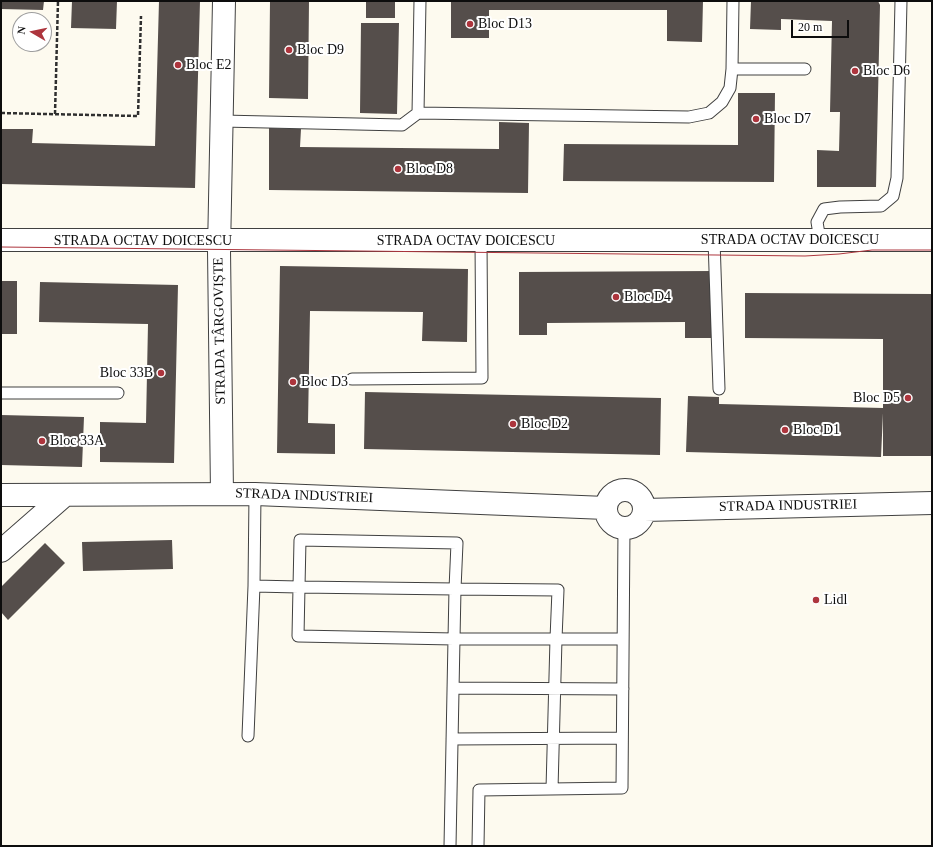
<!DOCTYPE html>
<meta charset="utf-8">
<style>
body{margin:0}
#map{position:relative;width:933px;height:847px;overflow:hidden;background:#fdfaef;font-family:"Times New Roman",serif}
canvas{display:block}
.frame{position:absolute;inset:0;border:2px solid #0d0d0d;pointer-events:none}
.north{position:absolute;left:12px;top:12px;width:40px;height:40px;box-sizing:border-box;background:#fff;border:1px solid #9e9e9e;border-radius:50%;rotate:279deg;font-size:11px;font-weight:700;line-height:16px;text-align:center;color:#0d0d0d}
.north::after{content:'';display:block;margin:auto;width:14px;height:18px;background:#ad353d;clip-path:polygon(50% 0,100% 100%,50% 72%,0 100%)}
.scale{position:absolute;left:791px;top:20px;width:58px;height:18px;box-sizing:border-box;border:2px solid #0d0d0d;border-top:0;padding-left:5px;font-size:12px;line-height:14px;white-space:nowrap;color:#0d0d0d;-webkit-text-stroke:3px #fff;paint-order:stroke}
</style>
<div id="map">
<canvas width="933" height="847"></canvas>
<div class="frame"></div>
<div class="north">N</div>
<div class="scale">20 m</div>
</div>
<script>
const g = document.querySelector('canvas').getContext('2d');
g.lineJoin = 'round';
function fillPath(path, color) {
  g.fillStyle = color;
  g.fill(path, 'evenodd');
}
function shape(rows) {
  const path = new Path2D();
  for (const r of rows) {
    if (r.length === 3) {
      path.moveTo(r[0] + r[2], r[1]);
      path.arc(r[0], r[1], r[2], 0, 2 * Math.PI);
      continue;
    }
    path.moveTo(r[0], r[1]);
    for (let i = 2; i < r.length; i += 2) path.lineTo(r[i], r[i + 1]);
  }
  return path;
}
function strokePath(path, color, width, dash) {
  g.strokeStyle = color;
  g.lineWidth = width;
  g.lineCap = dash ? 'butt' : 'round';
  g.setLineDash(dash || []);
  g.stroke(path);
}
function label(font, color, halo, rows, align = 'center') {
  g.font = font + ' "Times New Roman",serif';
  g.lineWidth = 4;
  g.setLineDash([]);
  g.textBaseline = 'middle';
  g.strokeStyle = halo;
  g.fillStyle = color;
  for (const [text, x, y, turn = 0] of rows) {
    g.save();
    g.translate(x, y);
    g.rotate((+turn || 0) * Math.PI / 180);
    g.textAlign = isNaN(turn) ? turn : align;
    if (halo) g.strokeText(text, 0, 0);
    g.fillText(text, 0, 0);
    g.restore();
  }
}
const building = shape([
 [1,1,44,1,43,10,1,9],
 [72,1,117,1,116,29,71,28],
 [159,1,200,1,195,188,1,184,2,129,33,129,32,143,155,146],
 [270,1,309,1,308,99,269,98],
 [366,1,395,1,395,18,366,18],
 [451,1,703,1,702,42,667,41,667,10,489,10,489,38,451,38],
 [751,1,878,1,880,5,876,187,817,187,817,150,839,151,840,112,830,112,832,21,781,19,781,30,750,29],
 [361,23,399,23,397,114,360,113],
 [738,93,775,93,774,182,563,181,564,144,738,145],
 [499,122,529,123,528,193,269,190,269,128,301,129,300,147,499,149],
 [280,266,468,269,467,342,422,341,423,312,310,311,308,423,335,424,335,454,277,453],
 [713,271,713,338,685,338,685,322,547,323,547,335,519,335,519,272],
 [1,281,17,281,17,334,1,334],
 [40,282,178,285,174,463,100,462,100,422,146,423,148,324,39,322],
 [745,293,932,294,932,456,883,456,883,413,881,457,686,452,688,396,719,397,719,404,883,408,883,339,745,338],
 [365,392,661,398,660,455,364,449],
 [1,415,84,417,82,467,1,465],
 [172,540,173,569,83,571,82,542],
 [45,543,65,563,8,620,1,612,1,587]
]);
const path = shape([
 [1,113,138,116,141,16],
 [55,114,58,1]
]);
const lane = shape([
 [420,1,418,113,689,117,709,113,722,102,730,88,732,69,733,1],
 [732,69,805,69],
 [222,121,402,125,418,113],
 [714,240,719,389],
 [820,240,817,222,824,209,840,207,881,206,893,196,897,178,901,1],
 [352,379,482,378,481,241],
 [1,393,118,393],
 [255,494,254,586,299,587,298,636,454,639,450,846],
 [453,688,623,689],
 [248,736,254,586],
 [452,739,622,738],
 [552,789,556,639,558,590,455,589,299,587,300,540,457,543,455,589,454,639,623,639],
 [478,846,479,790,622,788,624,528]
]);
const street = shape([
 [1,240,932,240],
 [625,509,19],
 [222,494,219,250,224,1],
 [1,495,255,494,606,508],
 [644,510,932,503],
 [1,551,65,495]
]);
const tram = shape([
 [1,247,805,256,839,254,872,250,932,250]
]);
const markers = [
 [470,24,4,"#ad353d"],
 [289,50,4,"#ad353d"],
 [178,65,4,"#ad353d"],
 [855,71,4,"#ad353d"],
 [756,119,4,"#ad353d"],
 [398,169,4,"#ad353d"],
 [616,297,4,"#ad353d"],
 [161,373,4,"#ad353d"],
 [293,382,4,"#ad353d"],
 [908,398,4,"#ad353d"],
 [513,424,4,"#ad353d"],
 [785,430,4,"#ad353d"],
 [42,441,4,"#ad353d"],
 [816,600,4,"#ad353d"]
];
const poiNames = [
 ["Bloc D13",478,24],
 ["Bloc D9",297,50],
 ["Bloc E2",186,65],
 ["Bloc D6",863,71],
 ["Bloc D7",764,119],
 ["Bloc D8",406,169],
 ["Bloc D4",624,297],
 ["Bloc 33B",153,373,"right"],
 ["Bloc D3",301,382],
 ["Bloc D5",900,398,"right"],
 ["Bloc D2",521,424],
 ["Bloc D1",793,430],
 ["Bloc 33A",50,441],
 ["Lidl",824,600]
];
const streetNames = [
 ["STRADA OCTAV DOICESCU",790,240],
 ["STRADA OCTAV DOICESCU",143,241],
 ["STRADA OCTAV DOICESCU",466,241],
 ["STRADA TÂRGOVIȘTE",220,331,-91],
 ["STRADA INDUSTRIEI",304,496,2],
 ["STRADA INDUSTRIEI",788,506,-1]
];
fillPath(building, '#554e4b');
strokePath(lane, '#404040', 13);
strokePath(street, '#404040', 24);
strokePath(path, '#2f2f2f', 2.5, [4, 2]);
strokePath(lane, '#fff', 11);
strokePath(street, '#fff', 22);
strokePath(tram, '#ad353d', 1);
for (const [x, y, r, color] of markers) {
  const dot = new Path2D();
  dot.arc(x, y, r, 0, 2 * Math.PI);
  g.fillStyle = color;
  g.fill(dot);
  strokePath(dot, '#fff', 1.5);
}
label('14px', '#0d0d0d', '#fff', poiNames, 'left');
label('14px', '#0d0d0d', '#fff', streetNames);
</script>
